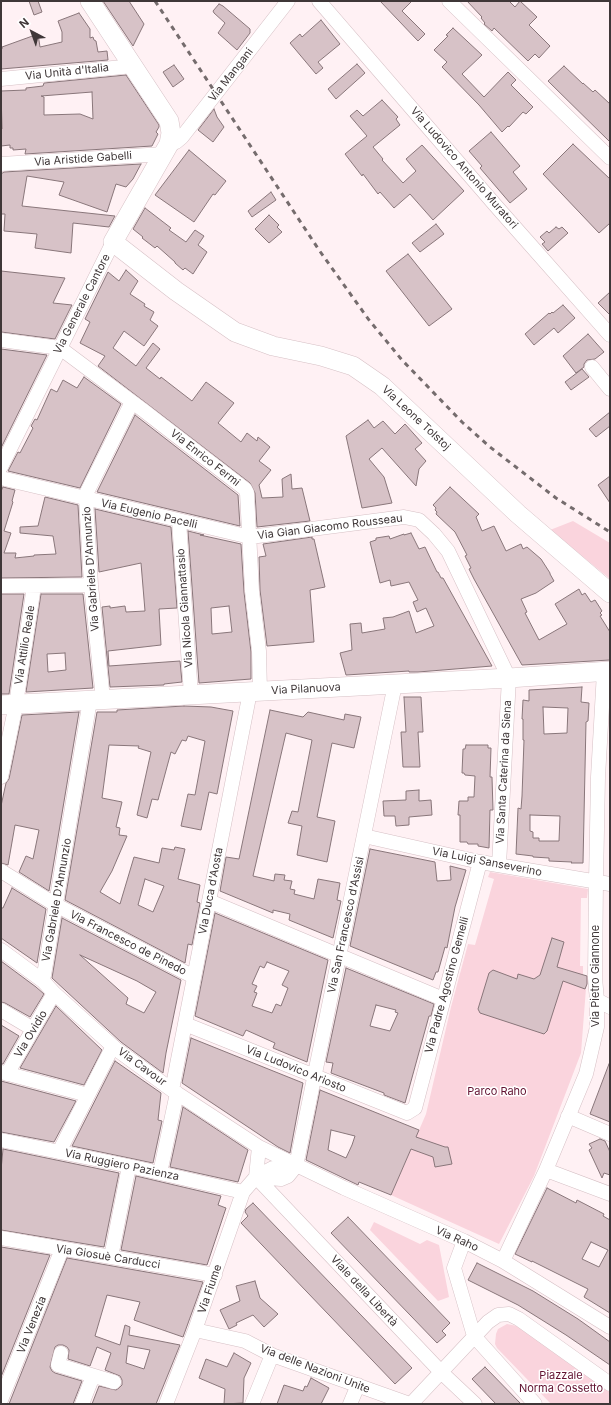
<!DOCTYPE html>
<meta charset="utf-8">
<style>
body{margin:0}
#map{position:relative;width:611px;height:1405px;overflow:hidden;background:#fff1f4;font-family:Inter,sans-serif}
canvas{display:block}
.frame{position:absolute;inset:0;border:2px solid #3f3738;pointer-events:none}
.north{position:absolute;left:12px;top:12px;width:40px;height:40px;-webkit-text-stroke:3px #fff;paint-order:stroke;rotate:319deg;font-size:11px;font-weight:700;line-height:16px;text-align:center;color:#3f3738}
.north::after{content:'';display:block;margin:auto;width:14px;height:18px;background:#3f3738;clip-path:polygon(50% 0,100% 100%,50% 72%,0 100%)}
</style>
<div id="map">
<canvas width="611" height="1405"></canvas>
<div class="frame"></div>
<div class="north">N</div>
</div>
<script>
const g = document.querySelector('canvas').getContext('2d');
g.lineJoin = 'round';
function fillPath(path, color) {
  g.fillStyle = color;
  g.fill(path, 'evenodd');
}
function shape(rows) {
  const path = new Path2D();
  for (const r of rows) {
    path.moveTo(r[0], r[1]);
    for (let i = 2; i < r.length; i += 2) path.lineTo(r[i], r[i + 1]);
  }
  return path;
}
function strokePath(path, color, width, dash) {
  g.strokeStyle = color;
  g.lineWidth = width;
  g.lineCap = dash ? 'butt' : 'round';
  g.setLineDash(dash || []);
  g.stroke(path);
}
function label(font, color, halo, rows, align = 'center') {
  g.font = font + ' Inter,sans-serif';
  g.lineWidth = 3;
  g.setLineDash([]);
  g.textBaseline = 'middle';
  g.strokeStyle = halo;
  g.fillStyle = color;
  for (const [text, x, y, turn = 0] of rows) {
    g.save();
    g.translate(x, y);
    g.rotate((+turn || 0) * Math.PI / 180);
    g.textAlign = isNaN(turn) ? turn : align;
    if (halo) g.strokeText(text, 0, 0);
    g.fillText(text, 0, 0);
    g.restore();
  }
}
const green = shape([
 [573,521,610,543,610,579,550,530],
 [490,872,588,889,587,898,581,898,580,966,583,966,583,975,589,978,586,988,581,1053,534,1176,499,1244,391,1195,426,1114,451,1007,468,944,475,945,494,879,488,877],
 [374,1222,420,1244,427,1240,439,1245,449,1297,438,1301,370,1230],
 [507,1324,517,1326,610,1390,610,1404,551,1404,497,1348,495,1344,496,1334,498,1329]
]);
const building = shape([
 [29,1,38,1,42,12,34,15,29,1],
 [103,1,129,1,144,24,133,46,103,1],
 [380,1,412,1,402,11,425,34,418,41,380,1],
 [467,1,509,1,515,7,520,1,537,17,529,25,550,46,539,58,535,54,528,61,494,28,492,31,484,24,485,23,481,18,482,17,467,1],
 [219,4,223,6,250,29,250,33,237,50,218,33,225,23,214,13,213,11,219,4],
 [79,13,90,29,90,38,93,37,94,40,96,41,98,52,107,51,108,60,1,69,1,49,2,49,2,47,38,34,40,47,62,42,62,32,58,21,79,13],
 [321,20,340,44,318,62,323,68,316,74,290,43,300,34,302,37,321,20],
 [453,28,482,55,462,74,484,97,508,72,516,80,511,85,533,107,526,114,523,112,509,127,508,126,502,132,479,105,442,67,447,62,434,50,448,36,446,35,453,28],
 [357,64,365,73,336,99,328,89,357,64],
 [174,65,184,79,173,87,163,72,174,65],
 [564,66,583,84,583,83,593,92,595,90,610,104,610,142,548,81,564,66],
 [126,75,159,125,159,127,156,132,158,134,152,146,25,154,26,149,13,150,13,148,10,148,10,145,1,146,1,129,2,129,1,91,26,90,26,88,43,86,44,83,126,75],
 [92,92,93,119,80,114,44,115,44,97,41,96,92,92],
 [382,100,398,117,396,119,400,125,373,147,383,159,382,160,403,183,416,171,406,159,422,145,464,191,433,220,410,194,394,208,380,192,378,194,363,174,362,176,345,154,367,136,350,116,357,110,363,116,382,100],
 [214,109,217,117,224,127,213,142,198,130,214,109],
 [491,132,520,166,513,172,527,189,510,203,480,168,482,166,469,151,491,132],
 [573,144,610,179,610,223,599,233,543,174,573,144],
 [189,150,226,181,215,195,213,194,194,222,155,195,189,150],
 [141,164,133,179,126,187,116,184,107,212,59,195,64,182,27,176,22,206,115,216,109,227,73,223,71,253,35,248,37,234,4,231,5,214,1,214,1,174,4,172,141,164],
 [271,192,276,200,252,217,248,211,271,192],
 [145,208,171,228,169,230,186,242,195,230,204,236,198,245,207,252,193,274,185,268,183,270,175,263,175,262,157,246,155,248,142,238,143,237,133,229,145,208],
 [269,215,279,225,277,227,282,232,269,243,255,229,269,215],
 [436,224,444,234,420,252,412,243,436,224],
 [556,227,559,229,562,227,568,233,548,251,542,244,545,242,540,237,547,231,549,233,556,227],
 [408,254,452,309,429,326,386,271,408,254],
 [126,270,138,281,130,294,145,304,144,306,154,312,150,320,158,326,144,346,124,331,113,348,136,366,153,343,160,349,146,368,160,379,161,377,192,401,206,382,234,403,218,423,241,442,247,433,257,441,258,437,270,447,259,461,271,470,259,485,262,498,283,497,282,479,291,474,292,489,302,488,310,521,257,527,255,493,250,483,98,366,105,356,80,343,90,322,85,319,108,272,119,281,126,270],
 [1,271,65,278,53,303,72,305,55,339,1,332,1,271],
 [610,292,610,315,598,303,610,292],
 [563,305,575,318,558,333,554,328,534,345,525,334,549,313,550,314,552,312,553,313,563,305],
 [588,334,604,352,595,359,587,360,584,364,584,367,576,373,563,356,588,334],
 [1,349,47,355,1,448,1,349],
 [582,369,589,377,571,390,565,382,582,369],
 [84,377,121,404,80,488,8,471,18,452,20,453,33,428,31,426,35,419,37,420,51,389,57,392,63,380,77,388,84,377],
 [610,412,610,426,596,437,589,429,610,412],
 [135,415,238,495,240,526,97,492,135,415],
 [368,420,374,428,383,421,395,434,405,424,422,443,415,449,426,461,419,469,416,486,382,448,369,459,384,477,392,503,362,508,346,436,368,420],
 [610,476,610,503,598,485,610,476],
 [3,487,15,490,12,501,13,502,4,531,11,533,4,553,16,553,15,558,34,556,34,555,56,554,53,536,20,533,20,527,38,526,45,497,78,505,82,577,1,578,1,491,3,487],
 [450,487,479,514,476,517,482,531,494,526,506,551,521,544,523,549,527,547,541,559,550,573,550,574,554,581,536,593,521,599,527,612,525,613,539,640,567,624,555,604,579,589,582,595,585,593,591,602,595,600,602,611,600,613,602,615,600,616,610,632,610,660,522,665,474,579,469,569,471,568,465,556,467,555,455,532,436,514,437,512,435,510,436,508,433,505,450,487],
 [95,509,171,527,177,608,159,609,161,645,108,651,109,666,180,661,182,682,164,684,164,685,110,687,102,607,110,606,110,608,125,606,126,612,145,611,141,563,99,572,95,509],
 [188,531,204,535,200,535,241,544,244,592,251,652,251,679,199,683,188,531],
 [229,606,232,632,212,634,211,608,229,606],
 [411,533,419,549,425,547,437,572,438,572,441,578,443,578,492,666,418,672,409,672,409,671,346,675,340,653,352,650,350,624,361,623,362,633,385,629,383,618,393,617,409,611,416,633,434,626,426,608,417,612,413,602,418,600,409,582,391,586,390,580,380,583,370,542,376,540,376,538,389,536,390,539,404,534,404,535,411,533],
 [312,537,312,539,314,539,325,587,310,590,314,642,267,646,260,590,259,557,266,556,263,544,312,537],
 [1,594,24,594,9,694,1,694,1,594],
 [41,594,83,594,93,688,26,692,41,594],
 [65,653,66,670,48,672,47,654,65,653],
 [582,687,581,702,589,703,588,721,586,722,583,863,571,863,572,862,549,861,549,858,533,857,533,856,516,854,518,808,521,809,522,796,524,740,523,740,523,719,522,719,523,700,529,701,529,690,582,687],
 [543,707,568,708,567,733,544,734,543,707],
 [530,815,560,816,559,841,539,841,539,838,533,838,533,832,530,831,530,815],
 [404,697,421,697,423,732,418,732,420,767,403,767,401,732,406,732,404,697],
 [184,706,211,707,233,711,217,794,209,792,201,830,181,826,188,794,195,795,205,741,188,736,186,741,182,740,175,754,171,752,158,800,152,799,147,818,137,815,151,752,138,748,139,746,109,745,102,798,122,802,116,827,120,828,119,835,127,836,112,871,100,892,120,904,134,857,159,863,162,848,174,850,175,847,185,849,178,879,200,885,197,902,200,903,192,945,188,944,185,963,65,900,97,712,117,712,117,710,184,706],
 [145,879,164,886,153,912,138,905,145,879],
 [270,710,303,717,308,712,344,720,345,714,361,717,354,748,332,743,317,817,335,821,327,862,297,855,302,826,288,823,292,811,298,812,312,740,286,733,253,876,274,881,275,874,285,875,284,880,292,881,290,889,295,890,294,894,314,899,318,879,340,883,337,900,341,901,333,938,289,920,290,914,273,910,273,913,220,891,226,857,239,859,270,710],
 [79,712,49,891,19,872,26,856,33,859,39,830,15,825,8,865,1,863,1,806,6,783,9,779,22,715,79,712],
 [466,745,488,745,488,748,491,748,490,777,492,777,493,810,490,810,489,848,478,846,478,844,468,844,467,842,460,842,460,815,458,815,459,801,468,801,468,797,474,797,475,776,465,775,464,773,462,773,463,749,465,749,466,745],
 [419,790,419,801,431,800,432,815,409,817,409,825,396,826,395,816,384,816,383,801,406,800,406,791,419,790],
 [370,849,435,862,437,881,451,880,450,866,466,870,455,907,447,948,445,947,438,972,436,972,433,980,350,946,370,849],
 [12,888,46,909,37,963,1,938,1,908,3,908,12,888],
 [215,913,328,960,307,1062,273,1048,275,1043,246,1030,243,1036,195,1016,215,913],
 [267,962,289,971,282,985,288,988,281,1006,276,1004,272,1013,252,1006,257,993,254,992,257,986,252,984,260,966,264,968,267,962],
 [62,918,181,980,166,1053,163,1073,121,1042,52,978,62,918],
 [80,955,137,981,156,992,144,1013,126,1004,128,998,80,955],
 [552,938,564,942,557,967,587,976,587,984,585,989,563,981,547,1031,544,1034,480,1013,478,1009,489,973,493,970,517,979,518,974,534,979,540,975,552,938],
 [1,961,36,987,44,994,30,1017,5,1003,1,1002,1,961],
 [346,968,434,1004,431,1016,429,1016,405,1103,384,1095,384,1093,331,1073,333,1063,326,1062,346,968],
 [376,1005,396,1010,395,1012,398,1013,390,1031,370,1026,376,1005],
 [56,1006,102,1050,84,1085,20,1068,56,1006],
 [1,1025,19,1036,3,1064,1,1064,1,1025],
 [191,1038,303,1083,290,1153,278,1147,182,1083,191,1038],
 [115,1061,161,1093,158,1120,162,1121,153,1163,72,1146,115,1061],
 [609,1064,610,1064,610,1122,590,1114,609,1064],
 [1,1081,76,1101,54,1142,1,1132,1,1081],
 [320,1090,419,1130,416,1137,445,1147,448,1147,452,1164,435,1167,433,1157,411,1149,391,1195,359,1182,358,1185,306,1160,320,1090],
 [331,1130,355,1136,352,1145,346,1158,328,1150,331,1130],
 [183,1107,248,1150,238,1182,170,1167,183,1107],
 [600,1139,605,1141,610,1152,610,1175,604,1173,602,1178,589,1150,592,1148,589,1144,600,1139],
 [3,1149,119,1173,104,1247,1,1230,1,1170,3,1149],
 [136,1176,221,1196,218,1205,226,1208,207,1265,121,1250,136,1176],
 [547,1188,576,1203,577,1200,604,1214,603,1216,610,1220,610,1313,584,1297,588,1289,532,1261,532,1262,515,1254,547,1188],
 [591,1242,608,1250,599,1267,582,1259,591,1242],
 [253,1203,412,1368,395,1384,241,1223,248,1216,245,1212,246,1209,253,1203],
 [348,1217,450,1323,442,1331,446,1335,437,1343,331,1233,348,1217],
 [1,1247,50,1255,1,1377,1,1247],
 [67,1258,203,1282,183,1337,134,1320,140,1302,107,1295,95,1336,120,1345,125,1325,130,1327,129,1335,180,1345,156,1404,92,1404,99,1386,116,1390,119,1388,122,1385,122,1380,120,1376,105,1370,111,1353,97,1347,90,1366,68,1359,69,1350,67,1347,63,1345,58,1345,55,1347,50,1367,52,1371,55,1373,82,1381,73,1404,9,1404,67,1258],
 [128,1346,150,1350,144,1369,126,1363,128,1346],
 [477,1263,533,1291,578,1319,610,1342,610,1365,566,1335,518,1305,468,1280,477,1263],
 [255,1281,260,1298,278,1314,264,1327,253,1315,236,1323,237,1325,229,1329,220,1310,240,1301,236,1286,255,1281],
 [234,1353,251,1363,244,1378,243,1403,224,1404,225,1389,199,1378,206,1359,227,1367,234,1353],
 [485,1367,521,1404,496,1404,472,1379,485,1367],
 [311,1378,329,1388,321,1404,277,1404,284,1385,303,1391,305,1386,307,1387,311,1378]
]);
const street = shape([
 [319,1,496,206,610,335],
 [449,1,610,158],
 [1,79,133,66],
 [169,144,176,142,182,137,288,1],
 [1,164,164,154],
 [1,340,60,348,143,410,245,489,247,493,252,591,259,651,260,691],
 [592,367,610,389],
 [1,467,113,242],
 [1,478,250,537,404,517,419,520,434,534,448,551,509,678,499,865],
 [179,521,191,695],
 [1,586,91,585],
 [103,699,91,585,86,499,87,492,132,402],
 [1,777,16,704,34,586],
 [364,836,480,862,610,884],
 [1,871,56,905,194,977],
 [209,901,443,999],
 [1,950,43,981,54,993,116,1049,172,1090,259,1147,344,1188,464,1241,503,1261,610,1327],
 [43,981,90,700],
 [597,1000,610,1007],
 [1,1010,33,1029],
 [185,1024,407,1113,415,1108,480,862],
 [1,1072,88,1095],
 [7,1074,54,993],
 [172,1090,250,692],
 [568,1116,610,1134],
 [1,1140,129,1166,243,1192],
 [59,1152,113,1046],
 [546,1170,610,1194],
 [160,1173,177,1093],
 [256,1177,281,1179,288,1176,296,1166,395,684],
 [256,1177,441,1372,475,1404],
 [256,1177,259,1147],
 [1,1238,215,1275],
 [464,1241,454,1268,474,1336,535,1404],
 [111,1257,129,1166],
 [503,1261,546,1170,586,1074,597,1027,597,1000,595,978,596,882,598,777,604,672],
 [195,1330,245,1341,272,1355,410,1404],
 [61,1353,58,1365,114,1382],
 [1,1400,62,1249],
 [82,1404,93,1376],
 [166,1404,195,1330,243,1192,256,1177,273,1168,296,1166],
 [252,1404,272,1355],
 [350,1404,358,1385],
 [411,1404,488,1322,498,1315,509,1314,519,1319,610,1384]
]);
const secondary = shape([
 [90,1,169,121,171,133,169,144,113,242,176,291,235,332,273,346,321,356,353,366,382,386,518,514,610,593],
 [1,705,509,678,610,671]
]);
const rail = shape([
 [155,1,319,250,369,320,402,360,462,422,490,447,556,498,610,532]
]);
const streetNames = [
 ["Via Unità d'Italia",67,72,-6],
 ["Via Mangani",231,75,-52],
 ["Via Aristide Gabelli",83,159,-4],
 ["Via Ludovico Antonio Muratori",464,168,49],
 ["Via Generale Cantore",82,304,-63],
 ["Via Leone Tolstoj",416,418,43],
 ["Via Enrico Fermi",205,458,38],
 ["Via Eugenio Pacelli",149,514,13],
 ["Via Gian Giacomo Rousseau",330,527,-7],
 ["Via Gabriele D'Annunzio",91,569,-94],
 ["Via Nicola Giannattasio",185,608,-94],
 ["Via Attilio Reale",25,645,-81],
 ["Via Pilanuova",306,689,-3],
 ["Via Santa Caterina da Siena",504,772,-87],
 ["Via Luigi Sanseverino",487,862,11],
 ["Via Duca d'Aosta",211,891,-79],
 ["Via Gabriele D'Annunzio",57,900,-80],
 ["Via San Francesco d'Assisi",346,925,-78],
 ["Via Francesco de Pinedo",128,943,27],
 ["Via Pietro Giannone",596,976,-90],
 ["Via Padre Agostino Gemelli",447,985,-75],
 ["Via Ovidio",31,1034,-59],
 ["Via Cavour",142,1067,36],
 ["Via Ludovico Ariosto",296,1069,22],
 ["Via Ruggiero Pazienza",122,1165,12],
 ["Via Raho",457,1239,24],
 ["Via Giosuè Carducci",108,1257,9],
 ["Via Fiume",210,1289,-71],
 ["Viale della Libertà",364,1291,47],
 ["Via Venezia",32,1325,-68],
 ["Via delle Nazioni Unite",315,1369,21]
];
const parkNames = [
 ["Parco Raho",497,1092],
 ["Piazzale",561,1376],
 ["Norma Cossetto",561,1389]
];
fillPath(green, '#fad4dd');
fillPath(building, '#d7c2c7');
strokePath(building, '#89767a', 1);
strokePath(street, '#d6c0c5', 15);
strokePath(secondary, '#d6c0c5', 20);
strokePath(street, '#fff', 14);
strokePath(secondary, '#fff', 19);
strokePath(rail, '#756c6d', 3, [5, 5]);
label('11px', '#3f3738', '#fff', streetNames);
label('11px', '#611130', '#fff', parkNames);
</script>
